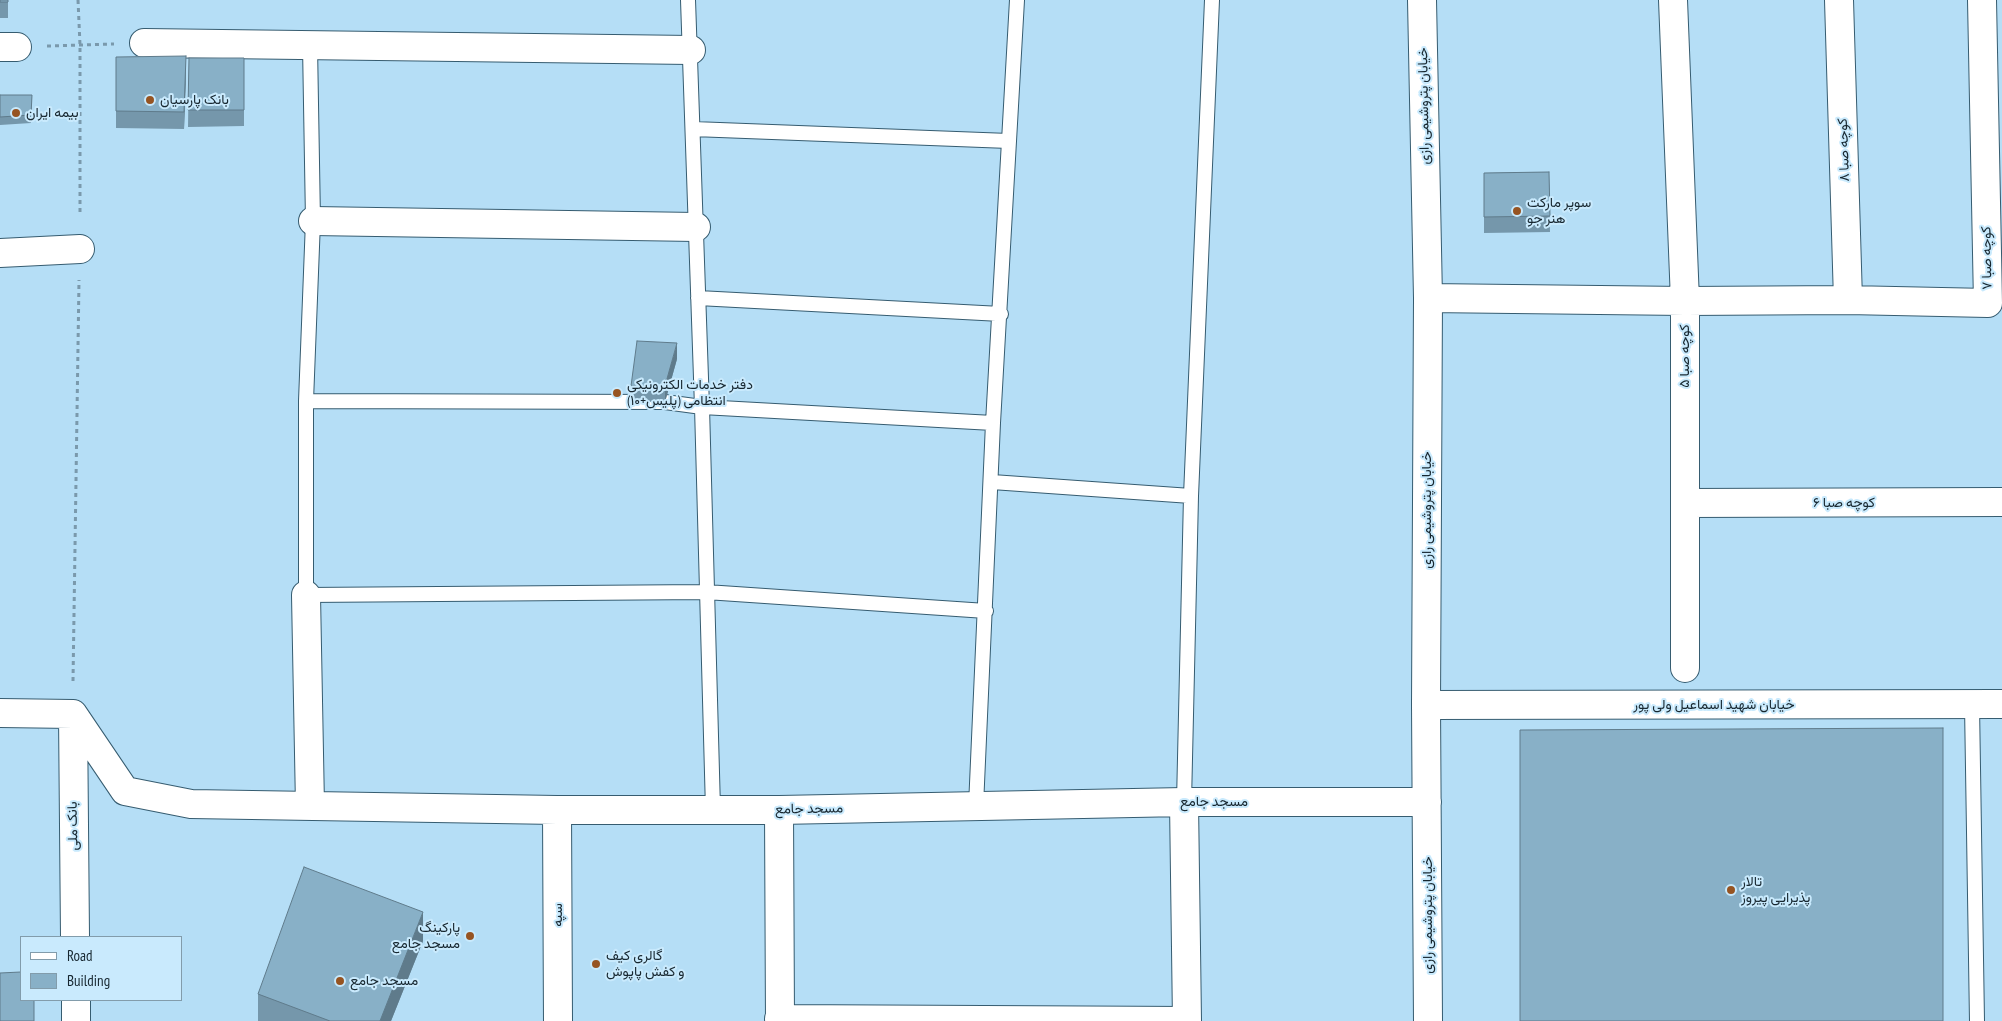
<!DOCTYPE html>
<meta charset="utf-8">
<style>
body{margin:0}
#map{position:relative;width:2002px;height:1021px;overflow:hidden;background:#b5def6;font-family:"PT Sans Narrow",sans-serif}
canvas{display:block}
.legend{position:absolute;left:20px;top:936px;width:162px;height:65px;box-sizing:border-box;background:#c9eafd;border:1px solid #829cab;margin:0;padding:6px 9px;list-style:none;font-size:15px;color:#172730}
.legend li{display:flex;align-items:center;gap:10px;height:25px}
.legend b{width:25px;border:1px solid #829cab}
</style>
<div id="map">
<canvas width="2002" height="1021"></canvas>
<ul class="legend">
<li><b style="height:6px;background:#fff"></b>Road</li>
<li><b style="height:14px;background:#88b0c7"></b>Building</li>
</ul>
</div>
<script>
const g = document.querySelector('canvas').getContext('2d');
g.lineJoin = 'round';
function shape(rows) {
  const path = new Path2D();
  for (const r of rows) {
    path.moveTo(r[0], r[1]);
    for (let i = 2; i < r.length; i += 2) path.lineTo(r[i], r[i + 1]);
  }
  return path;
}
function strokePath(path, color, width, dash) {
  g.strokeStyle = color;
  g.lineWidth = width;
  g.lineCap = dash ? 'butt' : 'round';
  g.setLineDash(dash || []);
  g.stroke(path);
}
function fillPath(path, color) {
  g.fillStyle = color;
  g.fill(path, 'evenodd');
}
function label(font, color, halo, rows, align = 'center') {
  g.font = font + ' "PT Sans Narrow",Vazirmatn,sans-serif';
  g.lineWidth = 4;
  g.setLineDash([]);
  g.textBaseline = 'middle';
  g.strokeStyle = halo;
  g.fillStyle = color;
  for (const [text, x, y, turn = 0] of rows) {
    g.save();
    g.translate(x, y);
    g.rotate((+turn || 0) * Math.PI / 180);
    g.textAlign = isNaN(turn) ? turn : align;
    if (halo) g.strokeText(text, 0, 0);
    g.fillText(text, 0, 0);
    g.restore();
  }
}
const path = shape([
 [78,0,80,45,80,216],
 [47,46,114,44],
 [73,681,79,280]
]);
const lane = shape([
 [688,0,702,407,713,809],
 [310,45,313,221,306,401,665,402,702,407,993,423],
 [693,129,1009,141],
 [698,298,1001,314],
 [306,401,306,595,706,592,986,611],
 [992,482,1191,496],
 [1972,705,1977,1021],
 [1184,802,1191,496,1212,0],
 [976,806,993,423,1017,0]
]);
const street = shape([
 [1422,0,1428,298,1426,705,1428,1021],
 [1673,0,1685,301,1848,300,1988,303,1982,0],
 [1839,0,1848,300],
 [144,43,691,50],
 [0,47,17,47],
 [313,221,696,227],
 [0,253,80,249],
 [1428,298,1685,301,1685,668],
 [1686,503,2002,502],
 [306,595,310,806],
 [1426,705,2002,704],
 [0,713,73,714],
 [73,714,125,791,191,804,557,810,779,810,1184,802,1427,802],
 [73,714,75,937],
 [1184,802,1187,1021],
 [557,810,558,1021],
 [779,810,780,1021],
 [76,1000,76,1021],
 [779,1019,1187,1021]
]);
const wall = shape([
 [0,0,8,0,8,18,0,18],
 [116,57,186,72,184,129,116,128],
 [189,58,244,58,244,126,188,127],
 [0,95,32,95,31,123,0,125],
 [1549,172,1550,232,1484,233,1484,173],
 [677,359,665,402,631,402,631,386],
 [423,941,391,1021,258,1021,258,994]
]);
const shadedWall = shape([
 [186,56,186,72,184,129,184,112],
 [677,343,677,359,665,402,665,386],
 [423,912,423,941,391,1021,380,1021]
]);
const building = shape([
 [0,0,8,0,8,2,0,2,0,0],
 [186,56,184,112,116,111,116,57,186,56],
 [189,58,244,58,244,110,188,110,189,58],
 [0,95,32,95,31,115,0,117,0,95],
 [1549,172,1550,216,1484,217,1484,173,1549,172],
 [637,341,677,343,665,386,631,386,637,341],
 [1943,728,1943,1021,1520,1021,1520,730,1943,728],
 [304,867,423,912,380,1021,330,1021,258,994,304,867],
 [21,972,21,1000,34,1000,34,1021,0,1021,0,973,21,972]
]);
const markers = [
 [150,100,5,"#965422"],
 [16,113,5,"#965422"],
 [1517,211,5,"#965422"],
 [617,393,5,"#965422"],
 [1731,890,5,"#965422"],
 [470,936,5,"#965422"],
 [596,964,5,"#965422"],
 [340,981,5,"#965422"]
];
const poiNames = [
 ["بانک پارسیان",160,100],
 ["بیمه ایران",26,113],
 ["سوپر مارکت",1527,203],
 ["هنر جو",1527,219],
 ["دفتر خدمات الکترونیکی",627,385],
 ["انتظامی (پلیس+۱۰)",627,401],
 ["تالار",1741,882],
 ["پذیرایی پیروز",1741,898],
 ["پارکینگ",460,928,"right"],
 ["مسجد جامع",460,944,"right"],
 ["گالری کیف",606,956],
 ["و کفش پاپوش",606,972],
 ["مسجد جامع",350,981]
];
const streetNames = [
 ["خیابان پتروشیمی رازی",1424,106,-91],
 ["کوچه صبا ۸",1844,150,-92],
 ["کوچه صبا ۷",1987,258,-91],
 ["کوچه صبا ۵",1685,356,-90],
 ["کوچه صبا ۶",1844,503],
 ["خیابان پتروشیمی رازی",1427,510,-90],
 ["خیابان شهید اسماعیل ولی پور",1714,705],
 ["مسجد جامع",1214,802],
 ["مسجد جامع",809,809,-1],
 ["بانک ملی",73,826,-91],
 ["سپه",558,915,-90],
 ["خیابان پتروشیمی رازی",1428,915,-90]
];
strokePath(lane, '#365c70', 16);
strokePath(street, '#365c70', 30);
strokePath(path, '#7a99ac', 3, [4, 4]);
strokePath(lane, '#fff', 14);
strokePath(street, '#fff', 28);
fillPath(wall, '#7597ab');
fillPath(shadedWall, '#5f7b8b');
fillPath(building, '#88b0c7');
strokePath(building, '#5f7b8b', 1);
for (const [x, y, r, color] of markers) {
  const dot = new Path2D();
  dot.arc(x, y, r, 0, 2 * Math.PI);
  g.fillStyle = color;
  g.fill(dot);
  strokePath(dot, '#c9eafd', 2);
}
label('14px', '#172730', '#c9eafd', poiNames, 'left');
label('14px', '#172730', '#c9eafd', streetNames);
</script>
